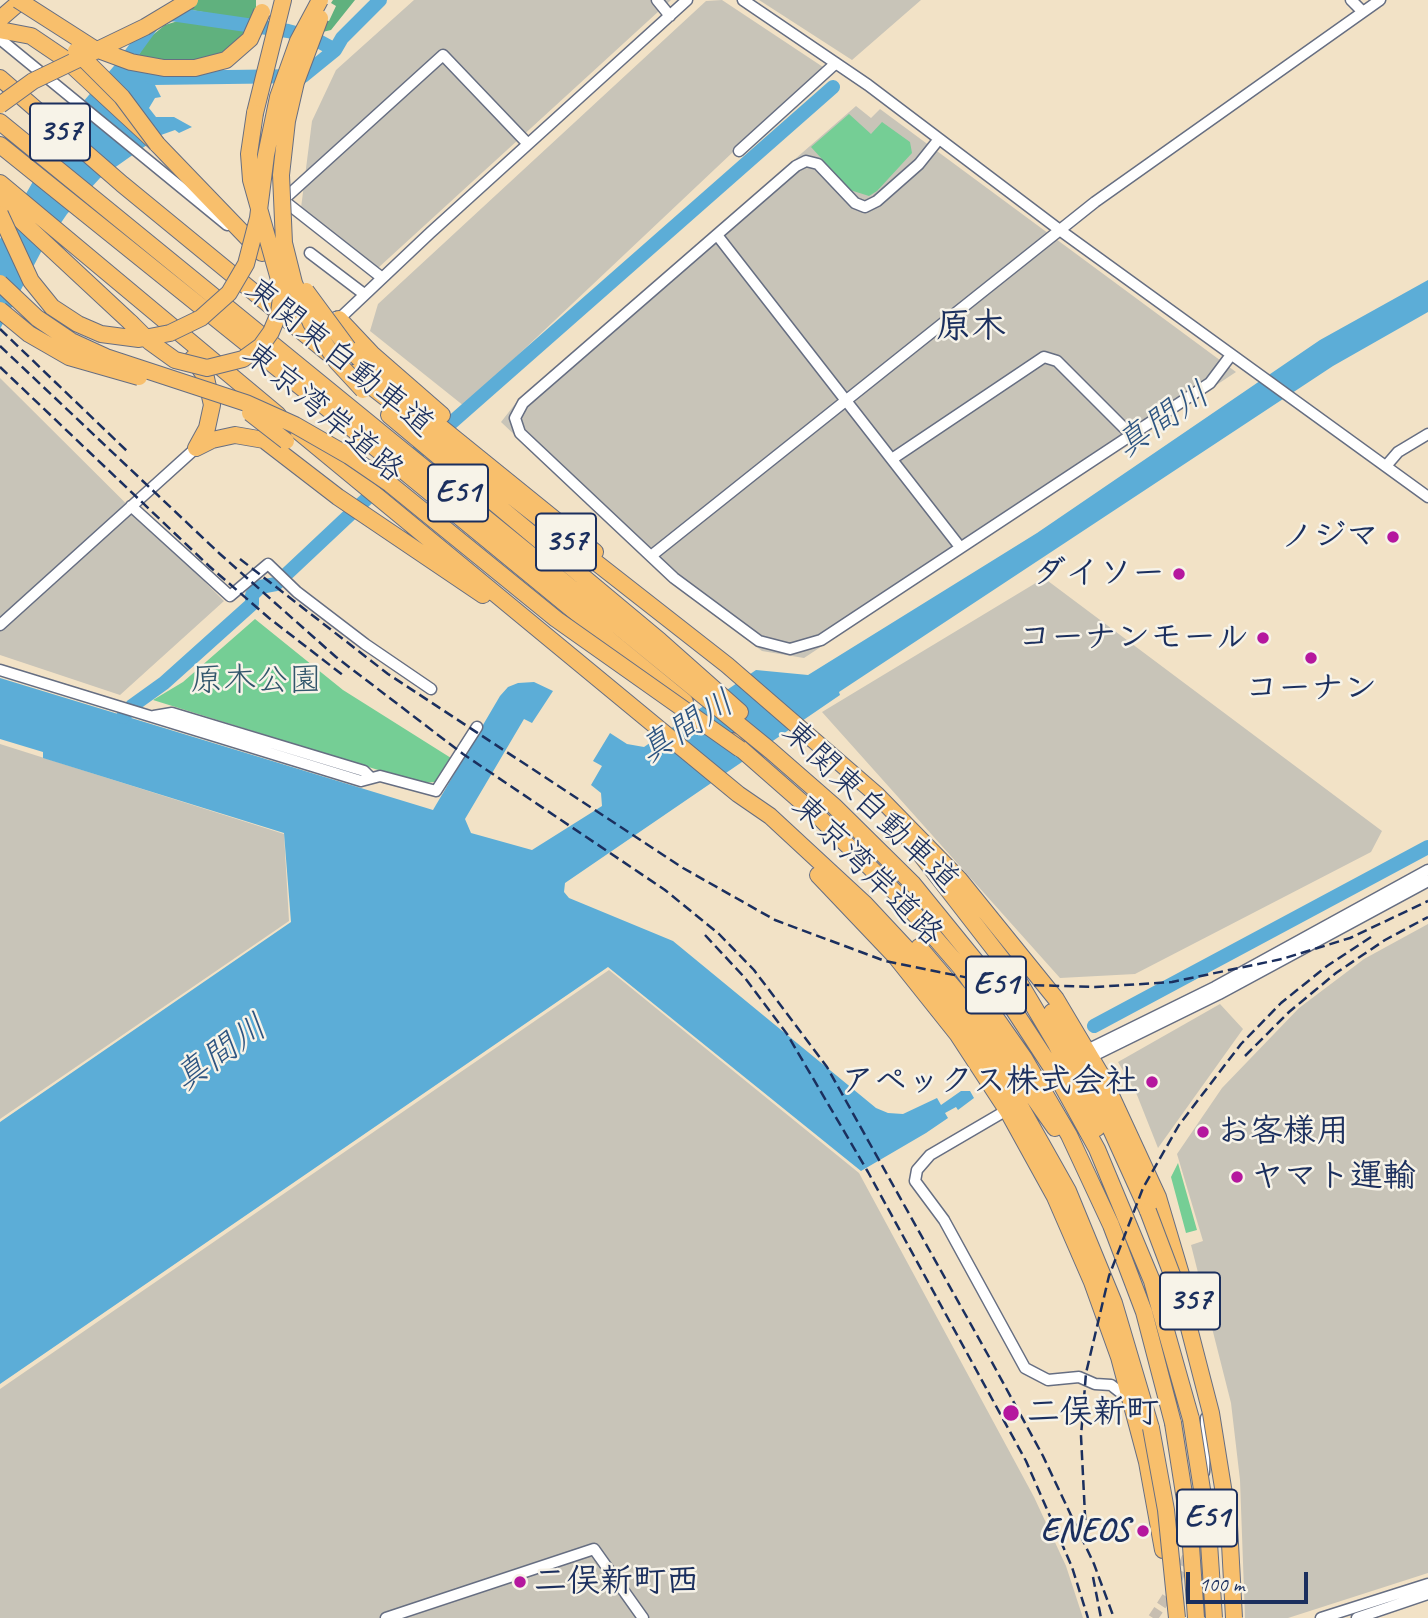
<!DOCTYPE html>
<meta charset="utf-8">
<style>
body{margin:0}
#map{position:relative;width:1428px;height:1618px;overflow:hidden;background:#f2e2c6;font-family:Caveat,sans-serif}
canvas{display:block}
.scale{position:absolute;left:1186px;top:1572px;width:122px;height:32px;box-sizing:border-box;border:4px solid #1b2f5e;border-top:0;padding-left:9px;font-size:21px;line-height:24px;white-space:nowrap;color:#1b2f5e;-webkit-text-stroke:5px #f7f3e8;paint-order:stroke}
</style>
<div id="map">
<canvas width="1428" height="1618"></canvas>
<div class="scale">100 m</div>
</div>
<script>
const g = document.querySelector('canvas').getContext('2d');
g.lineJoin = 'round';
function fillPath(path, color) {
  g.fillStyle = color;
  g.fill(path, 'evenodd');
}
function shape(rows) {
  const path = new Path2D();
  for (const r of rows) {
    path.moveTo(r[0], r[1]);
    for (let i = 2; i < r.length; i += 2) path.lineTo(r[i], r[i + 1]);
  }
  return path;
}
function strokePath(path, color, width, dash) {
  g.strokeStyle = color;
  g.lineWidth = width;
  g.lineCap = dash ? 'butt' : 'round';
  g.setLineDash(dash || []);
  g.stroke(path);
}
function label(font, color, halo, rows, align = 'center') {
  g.font = font + ' Caveat,"Klee One",sans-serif';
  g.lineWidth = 5;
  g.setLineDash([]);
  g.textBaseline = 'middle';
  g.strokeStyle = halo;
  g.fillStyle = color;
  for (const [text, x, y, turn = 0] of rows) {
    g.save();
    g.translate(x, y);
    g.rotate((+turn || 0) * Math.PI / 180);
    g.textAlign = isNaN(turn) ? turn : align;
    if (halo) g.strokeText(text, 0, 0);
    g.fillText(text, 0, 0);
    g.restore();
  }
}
const industrial = shape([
 [414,0,671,0,378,268,301,208,312,121,336,70],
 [722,0,823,67,464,406,370,331,378,304,706,1],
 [759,0,921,0,852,60],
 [856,106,871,118,880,109,1236,372,804,658,762,651,670,582,501,422,519,399],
 [0,378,224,601,120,695,0,655],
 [1044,578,1382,831,1371,852,1135,974,1060,978,822,712],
 [0,744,284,834,289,921,0,1119],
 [1428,924,1428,1573,1288,1618,1245,1618,1240,1480,1231,1403,1191,1245,1203,1241,1177,1154,1222,1088,1299,1008,1364,959],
 [609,970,859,1173,1034,1497,1066,1566,1083,1618,0,1618,0,1389],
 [1220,1004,1243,1029,1158,1148,1137,1095,1118,1062]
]);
const green = shape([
 [849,114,871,134,882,122,910,142,912,153,877,191,869,196,850,190,811,147],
 [255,619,343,690,451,758,436,782,420,783,153,700,183,682],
 [1178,1163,1197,1230,1186,1233,1171,1177]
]);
const forest = shape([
 [175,0,256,0,256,9,253,21,175,7],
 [333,0,355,0,331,30,314,34,322,19,329,21,336,6,331,3],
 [181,20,222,25,250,28,242,40,224,52,198,60,167,62,138,56,149,38,165,25]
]);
const water = shape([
 [126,52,140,55,161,97,155,98,149,108,156,117,174,117,192,127,179,133,175,130,161,135,100,178,67,214,41,252,0,329,0,239,70,117],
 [1428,280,1428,312,1333,366,839,692,840,695,565,883,564,892,569,898,673,941,876,1108,888,1113,903,1114,937,1098,941,1105,961,1091,970,1091,974,1098,958,1110,956,1107,945,1113,948,1118,926,1133,861,1171,608,967,0,1384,0,1122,291,922,284,833,43,758,43,752,0,739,0,678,433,810,500,696,508,687,518,683,534,682,553,691,532,723,524,719,465,819,471,833,532,850,602,806,601,793,591,785,602,766,593,761,610,733,627,744,644,747,756,670,808,675,1037,533,1320,340]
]);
const river = shape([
 [131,54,155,21,171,14,288,31,311,37,335,50],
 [152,78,303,76,335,50,342,38,380,0],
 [123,717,132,706,164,683,252,604,252,595,260,587,276,584,392,475,833,87],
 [1094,1026,1428,847]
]);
const minorTunnel = shape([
 [1153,1618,1176,1583,1188,1554]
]);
const minor = shape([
 [657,0,670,16],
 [743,0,868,85,1061,231,1428,497],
 [1351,0,1363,12],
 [0,39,227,225],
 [939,139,919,164,877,201,865,207,855,203,818,164,806,161,796,166,523,403,515,418,520,433,674,578,759,641,790,649,821,640,1210,383,1231,355],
 [739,151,836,63],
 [717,235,960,547],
 [310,253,364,294],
 [381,277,283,200,443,55,528,144],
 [336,317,339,319,430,233,687,0],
 [892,459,1044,357,1057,361,1130,434],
 [1386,466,1398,452,1428,434],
 [131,506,230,596,268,564,297,592,365,644,431,689],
 [651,556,1095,202,1380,0],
 [0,625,196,448],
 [0,670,361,781,380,776,436,791,477,727],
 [154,716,172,713,364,771,371,778],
 [1087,1050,1215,987,1428,870],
 [1091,1057,1219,994,1428,881],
 [1007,1110,930,1155,917,1170,915,1181,944,1220,1025,1368,1048,1380,1079,1377,1095,1384,1111,1385,1129,1399],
 [1204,1472,1206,1418],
 [386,1618,594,1549,643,1618],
 [1321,1618,1428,1584],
 [1357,1618,1428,1594]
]);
const highway = shape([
 [0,19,22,0],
 [0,30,31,36,65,59,157,144,262,253],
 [0,78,122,184,328,353],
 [255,113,283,0],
 [0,122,771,751,834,806,913,884,1008,1001,1055,1073,1097,1149,1152,1281,1191,1419],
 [0,145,322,404,685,702],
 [0,183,278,415],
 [0,201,131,323],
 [339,319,372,354,442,415],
 [348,348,385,382,595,552],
 [193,358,206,378,212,405,207,428,196,448],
 [354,373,727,665,877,795,959,879,1056,999,1103,1078,1158,1197,1194,1318],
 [389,415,660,641,740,712],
 [298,431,738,794,770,816,864,903,920,963,1001,1072,1068,1191,1114,1303,1151,1428],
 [196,448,212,440,235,435,264,440,338,497,483,595],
 [732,741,822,820,899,896,961,968,1024,1058,1069,1135,1111,1225,1144,1312,1173,1423],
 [901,829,1018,980,1056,1044,1097,1128],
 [818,875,895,956,958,1035,1007,1110,1055,1197,1092,1282,1119,1357,1147,1462,1163,1550],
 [919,947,970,1007,1055,1128],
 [1052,1012,1085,1072,1148,1211]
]);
const rail = shape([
 [0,329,129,453],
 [0,346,220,554,336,657,463,754,665,890,719,934,754,970,827,1067,988,1355,1043,1456,1094,1564,1114,1618],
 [0,367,209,566,269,618,344,676],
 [240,559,388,674,683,868,775,920,885,961,989,982,1029,985,1095,987,1172,982,1282,959,1350,938,1428,901],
 [705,935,745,978,787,1034,868,1172,1026,1461,1072,1567,1088,1618],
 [1245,1056,1289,1012,1336,973,1385,940,1428,917],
 [1086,1535,1081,1436,1086,1373,1109,1276,1143,1188,1179,1125,1241,1044,1281,1003,1327,966,1371,937],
 [1093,1577,1101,1618]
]);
const highwayBridge = shape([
 [18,0,93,48,131,62,164,68,195,68,226,60,250,39,262,12],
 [320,18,296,82,287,121,281,175,284,243,294,283,311,323,337,362,363,390],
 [76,51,122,97,157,144],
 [0,105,33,81,145,27,190,0],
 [0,214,31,281,52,307,78,324,101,334,139,339,170,333,201,318,229,293,246,264,258,218,266,155,278,97,298,41,320,0],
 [0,283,37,318,71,341,106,357,246,403,295,425,349,456,390,484,556,619,740,749],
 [306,291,348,348],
 [0,310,29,334,69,357,139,377],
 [131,323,150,342,175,360,207,368,243,359,261,346,271,332,279,313,282,290,251,180,249,154,255,113],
 [250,413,286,441],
 [1148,1211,1182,1301,1211,1413,1229,1525,1234,1618],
 [1191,1419,1208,1528,1214,1618],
 [1173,1423,1190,1532,1196,1618],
 [1151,1428,1166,1510,1177,1618]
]);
const markers = [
 [1393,537,7,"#b5179e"],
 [1179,574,7,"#b5179e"],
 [1263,638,7,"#b5179e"],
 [1311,658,7,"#b5179e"],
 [1152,1082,7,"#b5179e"],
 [1203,1132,7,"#b5179e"],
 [1237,1177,7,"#b5179e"],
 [1011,1413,9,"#b5179e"],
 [1143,1531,7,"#b5179e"],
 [520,1582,7,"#b5179e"]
];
const shields = [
 [60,132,60],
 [458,493,60],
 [566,542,60],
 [996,985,60],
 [1190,1301,60],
 [1207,1518,60]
];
const shieldNames = [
 ["357",60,132],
 ["E51",458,493],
 ["357",566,542],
 ["E51",996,985],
 ["357",1190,1301],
 ["E51",1207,1518]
];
const streetNames = [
 ["東関東自動車道",339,358,39],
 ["東京湾岸道路",323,413,40],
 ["東関東自動車道",870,807,44],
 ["東京湾岸道路",867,871,45]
];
const poiNames = [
 ["ノジマ",1379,537],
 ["ダイソー",1165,574],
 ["コーナンモール",1249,638],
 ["コーナン",1311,689,"center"],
 ["アペックス株式会社",1138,1082],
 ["お客様用",1217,1132,"left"],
 ["ヤマト運輸",1251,1177,"left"],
 ["二俣新町",1027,1413,"left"],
 ["ENEOS",1129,1531],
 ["二俣新町西",534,1582,"left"]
];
const parkNames = [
 ["原木公園",256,681]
];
const neighbourhoodNames = [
 ["原木",971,328]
];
const waterNames = [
 ["真間川",1163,421,-34],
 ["真間川",687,728,-32],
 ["真間川",221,1054,-35]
];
fillPath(industrial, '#c8c4b8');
fillPath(green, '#75ce95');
fillPath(forest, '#60b17e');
fillPath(water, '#5cadd7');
strokePath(river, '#5cadd7', 14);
strokePath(minorTunnel, '#c7beb1', 10, [10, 5]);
strokePath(minor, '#666e82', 13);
strokePath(highway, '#666e82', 18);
strokePath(minor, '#fff', 10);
strokePath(highway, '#f8bf6c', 16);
strokePath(rail, '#1b2f5e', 2.5, [10, 5]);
strokePath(highwayBridge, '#666e82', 18, []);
strokePath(highwayBridge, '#f8bf6c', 16);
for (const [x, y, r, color] of markers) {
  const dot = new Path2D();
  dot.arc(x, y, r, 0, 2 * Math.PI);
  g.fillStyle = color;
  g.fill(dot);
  strokePath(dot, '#f7f3e8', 2.5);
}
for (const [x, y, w] of shields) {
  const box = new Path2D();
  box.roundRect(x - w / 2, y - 28.5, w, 57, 5);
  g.fillStyle = '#f7f3e8';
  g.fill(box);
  strokePath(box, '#1b2f5e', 2);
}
label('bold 32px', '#1b2f5e', null, shieldNames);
label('33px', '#1b2f5e', '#f7f3e8', streetNames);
label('bold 33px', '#1b2f5e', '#f7f3e8', poiNames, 'right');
label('33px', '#32576c', '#f7f3e8', parkNames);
label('bold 35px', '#1b2f5e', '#f7f3e8', neighbourhoodNames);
label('italic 35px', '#2e5582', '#f7f3e8', waterNames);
</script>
